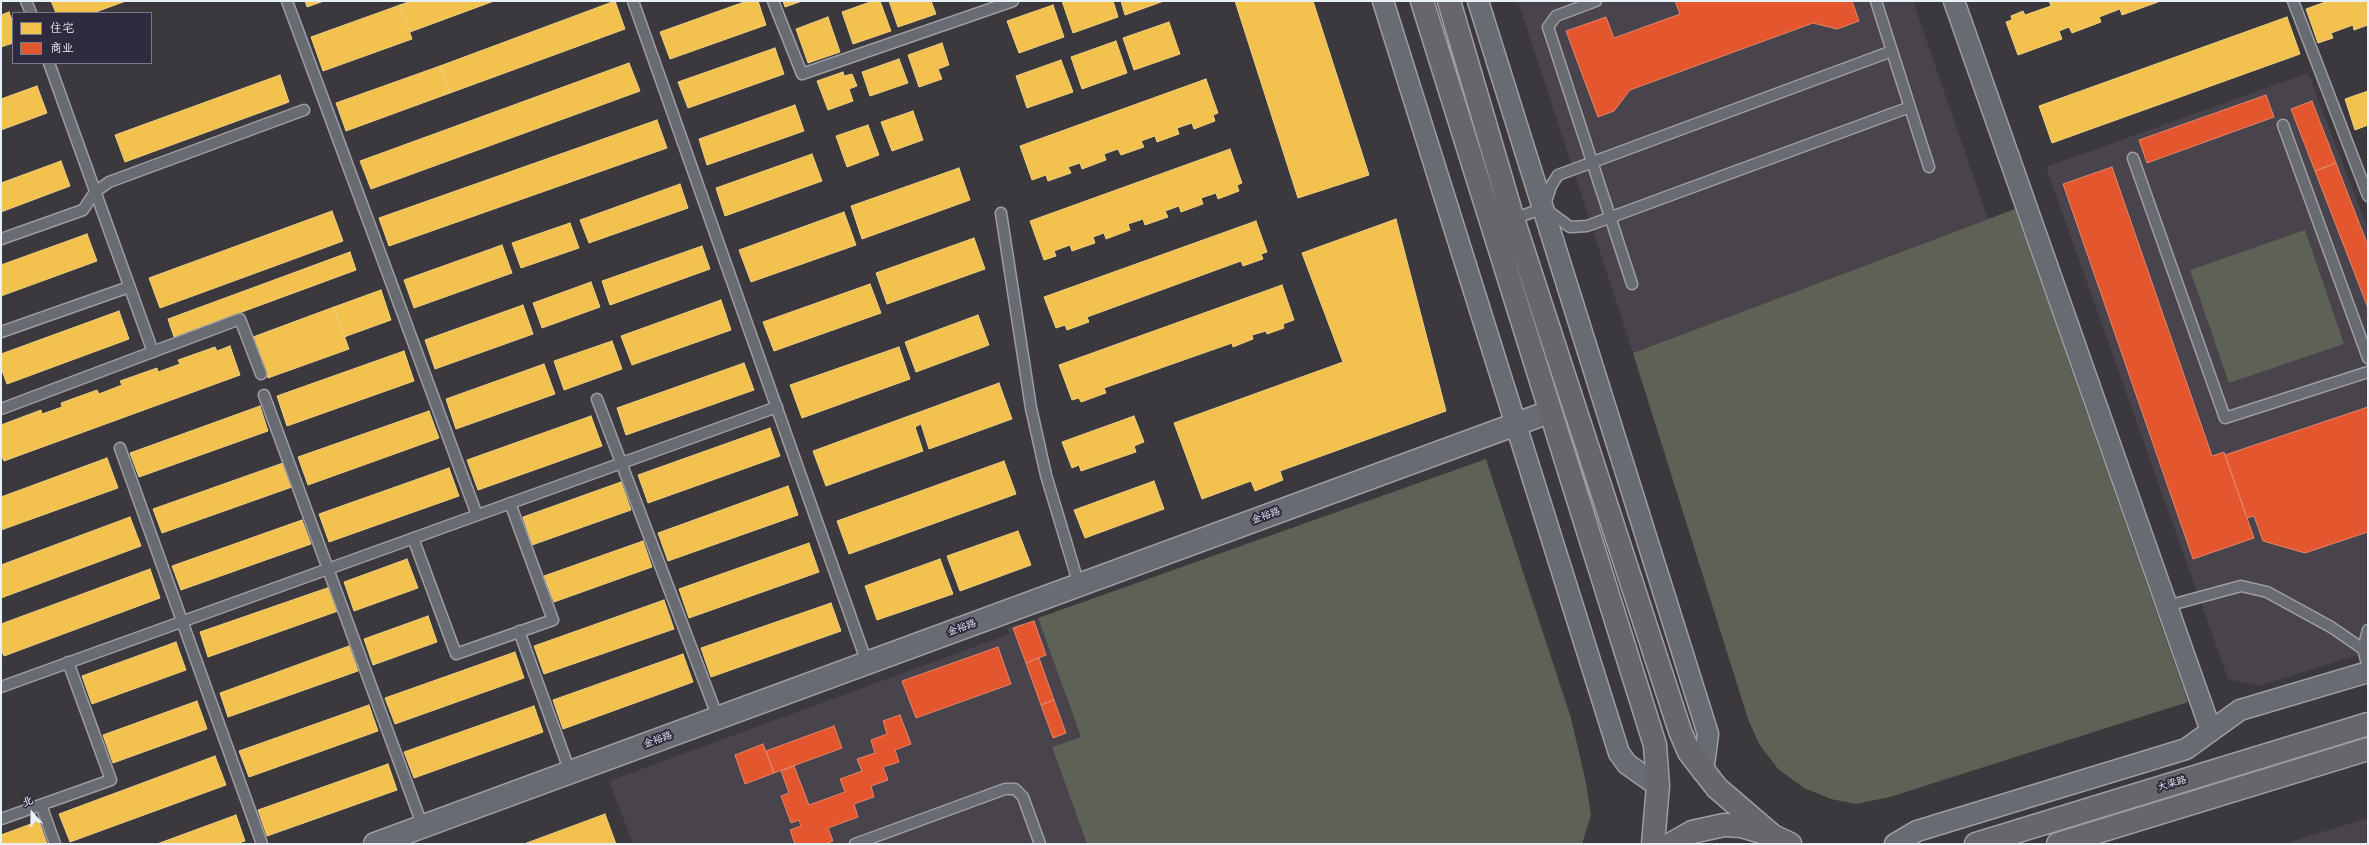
<!DOCTYPE html>
<meta charset="utf-8">
<style>
body{margin:0}
#map{position:relative;width:2369px;height:845px;overflow:hidden;background:#3b383e;font-family:"Balsamiq Sans","LXGW WenKai TC",sans-serif}
canvas{display:block}
.frame{position:absolute;inset:0;border:2px solid #e8f1f8;pointer-events:none}
.legend{position:absolute;left:12px;top:12px;width:140px;height:52px;box-sizing:border-box;background:#2f2a3d;border:1px solid #797a88;margin:0;padding:5px 7px;list-style:none;font-size:12px;color:#e8f1f8}
.legend li{display:flex;align-items:center;gap:8px;height:20px}
.legend b{width:20px;border:1px solid #797a88}
.north{position:absolute;left:12px;top:793px;width:40px;height:40px;-webkit-text-stroke:3px #2f2a3d;paint-order:stroke;rotate:340deg;font-size:11px;font-weight:700;line-height:16px;text-align:center;color:#e8f1f8}
.north::after{content:'';display:block;margin:auto;width:14px;height:18px;background:#e8f1f8;clip-path:polygon(50% 0,100% 100%,50% 72%,0 100%)}
</style>
<div id="map">
<canvas width="2369" height="845"></canvas>
<div class="frame"></div>
<ul class="legend">
<li><b style="height:11px;background:#f2c14e"></b>住宅</li>
<li><b style="height:11px;background:#e4572e"></b>商业</li>
</ul>
<div class="north">北</div>
</div>
<script>
const g = document.querySelector('canvas').getContext('2d');
g.lineJoin = 'round';
function fillPath(path, color) {
  g.fillStyle = color;
  g.fill(path, 'evenodd');
}
function shape(rows) {
  const path = new Path2D();
  for (const r of rows) {
    path.moveTo(r[0], r[1]);
    for (let i = 2; i < r.length; i += 2) path.lineTo(r[i], r[i + 1]);
  }
  return path;
}
function strokePath(path, color, width, dash) {
  g.strokeStyle = color;
  g.lineWidth = width;
  g.lineCap = dash ? 'butt' : 'round';
  g.setLineDash(dash || []);
  g.stroke(path);
}
function label(font, color, halo, rows, align = 'center') {
  g.font = font + ' "Balsamiq Sans","LXGW WenKai TC",sans-serif';
  g.lineWidth = 4;
  g.setLineDash([]);
  g.textBaseline = 'middle';
  g.strokeStyle = halo;
  g.fillStyle = color;
  for (const [text, x, y, turn = 0] of rows) {
    g.save();
    g.translate(x, y);
    g.rotate((+turn || 0) * Math.PI / 180);
    g.textAlign = isNaN(turn) ? turn : align;
    if (halo) g.strokeText(text, 0, 0);
    g.fillText(text, 0, 0);
    g.restore();
  }
}
const built = shape([
 [1518,1,1913,1,1988,219,1633,353],
 [2308,73,2368,229,2368,652,2258,686,2228,679,2046,167],
 [1038,618,1081,737,1052,747,1087,844,633,844,609,781,1009,634,1007,628],
 [2368,818,2368,844,2290,844,2289,842]
]);
const green = shape([
 [2015,209,2188,702,1890,797,1856,804,1831,799,1804,788,1778,769,1759,744,1748,719,1633,353],
 [2305,230,2344,344,2229,383,2190,270],
 [1486,459,1571,718,1586,783,1591,815,1582,844,1087,844,1052,747,1081,737,1038,618]
]);
const homes = shape([
 [51,1,126,1,93,13,56,13,51,1],
 [305,1,324,1,307,7,305,1],
 [411,1,494,1,410,32,400,5,411,1],
 [615,1,625,29,450,93,440,66,615,1],
 [747,1,758,1,766,25,670,59,660,32,747,1],
 [783,1,802,1,785,7,783,1],
 [873,1,880,1,891,31,853,44,842,12,873,1],
 [889,1,931,1,936,14,898,27,889,1],
 [1062,1,1113,1,1118,17,1073,33,1062,1],
 [1121,1,1164,1,1125,15,1121,1],
 [1235,1,1313,1,1369,175,1298,198,1235,1],
 [2049,1,2157,1,2158,2,2122,15,2120,9,2099,17,2101,22,2072,33,2069,27,2059,31,2062,39,2018,55,2006,22,2012,20,2011,16,2023,11,2025,15,2051,6,2049,1],
 [2328,1,2368,1,2368,25,2354,30,2353,25,2331,33,2333,38,2318,43,2306,9,2328,1],
 [400,5,412,39,323,71,311,37,400,5],
 [1053,5,1064,37,1019,53,1007,21,1053,5],
 [9,12,13,23,13,43,1,47,1,15,9,12],
 [828,17,840,52,808,63,796,29,828,17],
 [2287,17,2300,54,2052,143,2039,106,2287,17],
 [1169,22,1180,54,1134,70,1123,38,1169,22],
 [1116,41,1127,73,1082,89,1071,57,1116,41],
 [942,43,949,65,938,69,942,79,919,87,908,55,942,43],
 [775,48,784,74,688,108,678,82,775,48],
 [899,59,908,83,870,96,862,72,899,59],
 [1061,60,1073,92,1027,108,1016,76,1061,60],
 [629,63,640,91,371,189,360,161,629,63],
 [440,66,450,93,346,131,336,103,440,66],
 [843,72,844,76,852,74,857,86,849,89,853,101,828,110,817,81,843,72],
 [280,75,289,102,125,162,115,135,280,75],
 [1206,79,1218,113,1213,115,1215,121,1194,129,1192,123,1177,128,1179,134,1157,142,1155,136,1141,141,1144,147,1121,155,1118,149,1104,154,1106,160,1082,169,1080,163,1068,167,1071,173,1048,181,1046,175,1032,180,1020,146,1206,79],
 [37,86,47,113,1,130,1,99,37,86],
 [2368,91,2368,125,2355,130,2345,99,2368,91],
 [795,105,804,131,707,165,699,139,795,105],
 [913,111,923,140,892,151,881,122,913,111],
 [657,120,667,148,389,246,379,218,657,120],
 [868,125,879,155,847,167,836,136,868,125],
 [1230,149,1242,183,1237,185,1239,191,1218,199,1216,193,1201,198,1203,204,1181,212,1179,206,1165,211,1168,217,1145,225,1143,219,1128,224,1130,230,1106,239,1104,233,1093,237,1095,243,1072,251,1070,245,1054,251,1056,256,1044,260,1030,221,1230,149],
 [812,154,822,181,725,216,716,188,812,154],
 [61,161,70,186,1,212,1,183,61,161],
 [959,168,970,200,862,239,851,206,959,168],
 [680,184,688,208,589,243,580,220,680,184],
 [332,211,343,241,160,308,149,278,332,211],
 [844,212,856,245,751,282,739,250,844,212],
 [1396,219,1446,411,1280,471,1283,480,1255,491,1251,481,1202,499,1174,423,1343,362,1302,253,1396,219],
 [1256,221,1267,252,1261,254,1263,259,1243,266,1241,261,1087,317,1089,322,1067,330,1065,325,1056,328,1044,297,1256,221],
 [570,223,579,248,521,268,512,243,570,223],
 [87,234,97,261,1,296,1,265,87,234],
 [974,238,985,269,887,304,876,273,974,238],
 [502,245,512,273,414,308,404,280,502,245],
 [702,246,710,269,610,305,602,281,702,246],
 [350,252,356,270,174,337,168,319,350,252],
 [591,282,600,307,542,328,533,303,591,282],
 [870,284,881,313,774,351,763,322,870,284],
 [1282,285,1294,320,1283,324,1284,328,1267,334,1266,331,1252,335,1253,339,1233,347,1232,343,1104,388,1106,393,1081,402,1079,398,1072,400,1059,365,1282,285],
 [381,290,391,320,344,337,334,307,381,290],
 [721,300,731,330,632,365,621,336,721,300],
 [523,305,533,334,435,369,425,340,523,305],
 [334,307,349,349,268,378,253,337,334,307],
 [119,311,129,339,7,384,1,368,1,354,119,311],
 [978,315,989,345,916,372,905,342,978,315],
 [612,341,622,369,564,390,554,361,612,341],
 [230,346,240,375,4,461,1,455,1,425,41,410,42,414,62,407,61,403,97,390,99,394,122,385,120,381,157,368,158,372,180,364,178,360,215,347,217,351,230,346],
 [899,347,910,379,802,418,790,385,899,347],
 [404,351,414,381,287,426,277,396,404,351],
 [744,363,754,390,626,435,617,408,744,363],
 [544,364,555,394,456,429,446,399,544,364],
 [999,383,1012,419,929,449,921,424,915,427,923,451,826,486,813,451,999,383],
 [260,406,268,431,139,477,130,453,260,406],
 [429,411,439,438,308,485,298,457,429,411],
 [591,416,602,446,478,490,467,460,591,416],
 [1134,416,1144,442,1134,446,1136,452,1081,471,1079,465,1072,468,1062,442,1134,416],
 [770,428,780,456,648,503,638,475,770,428],
 [107,458,118,488,1,530,1,497,107,458],
 [1004,461,1016,494,849,554,837,521,1004,461],
 [283,463,292,487,162,533,153,509,283,463],
 [449,468,459,496,329,542,319,514,449,468],
 [1154,481,1164,509,1085,538,1074,510,1154,481],
 [621,482,631,510,532,545,523,517,621,482],
 [788,486,798,515,668,561,658,533,788,486],
 [130,517,141,546,1,598,1,565,130,517],
 [302,520,311,544,181,590,172,566,302,520],
 [1018,531,1031,565,960,591,947,556,1018,531],
 [643,541,652,567,554,602,544,576,643,541],
 [809,543,819,572,689,618,679,589,809,543],
 [407,559,418,588,354,611,344,582,407,559],
 [940,559,953,594,877,620,865,586,940,559],
 [150,569,160,598,4,656,1,649,1,624,150,569],
 [330,587,338,611,208,657,200,632,330,587],
 [664,600,674,629,544,674,534,646,664,600],
 [831,603,841,631,711,677,701,648,831,603],
 [428,616,437,642,373,665,364,639,428,616],
 [176,642,186,670,92,704,82,676,176,642],
 [349,646,358,671,228,717,220,693,349,646],
 [515,652,524,678,395,724,385,698,515,652],
 [683,654,693,682,563,729,553,700,683,654],
 [197,701,207,729,113,763,103,735,197,701],
 [369,705,378,731,249,777,239,751,369,705],
 [534,706,543,732,414,778,404,752,534,706],
 [215,756,226,785,70,842,59,814,215,756],
 [388,764,397,790,267,836,258,810,388,764],
 [605,814,616,844,524,844,605,814],
 [236,815,245,841,236,844,157,844,236,815],
 [39,821,47,844,1,844,1,835,39,821]
]);
const shops = shape([
 [1675,1,1852,1,1859,21,1837,29,1813,23,1630,90,1614,111,1598,117,1566,31,1606,17,1614,38,1680,14,1675,1],
 [2266,95,2274,117,2147,163,2139,140,2266,95],
 [2312,101,2336,163,2315,171,2291,109,2312,101],
 [2336,163,2368,246,2368,308,2315,171,2336,163],
 [2112,167,2212,456,2224,452,2254,538,2193,559,2063,184,2112,167],
 [2368,407,2368,532,2305,553,2263,541,2254,516,2247,518,2225,455,2368,407],
 [1034,621,1046,655,1026,663,1013,628,1034,621],
 [998,647,1011,684,916,718,902,681,998,647],
 [1039,658,1054,700,1041,705,1026,663,1039,658],
 [1054,700,1066,733,1053,738,1041,705,1054,700],
 [900,715,911,744,895,750,899,762,883,767,888,780,871,786,874,797,854,804,858,817,828,828,833,841,825,844,795,844,790,830,801,826,799,820,791,823,781,796,789,793,781,771,794,766,809,805,845,792,840,779,862,771,857,759,875,753,871,740,887,734,883,721,900,715],
 [834,726,842,748,774,773,766,751,834,726],
 [763,744,774,773,745,784,735,755,763,744]
]);
const service = shape([
 [26,1,31,13],
 [287,1,477,515],
 [633,1,867,663],
 [773,1,802,74,1013,1],
 [1596,1,1556,16,1548,27,1632,284],
 [1876,1,1929,167],
 [2293,1,2368,196],
 [1892,51,1558,175,1551,186,1544,208,1570,227,1587,226,1910,107],
 [49,63,153,352],
 [2283,125,2368,358],
 [2133,158,2225,418,2368,372],
 [1001,213,1031,408,1046,475,1079,585],
 [1513,219,1544,208],
 [1,239,83,210,95,192,109,182,304,110],
 [1,332,129,287],
 [264,395,423,827],
 [597,399,718,718],
 [1,409,240,319,261,374],
 [120,448,262,844],
 [413,538,456,654,553,620,510,503],
 [2167,606,2241,586,2267,592,2331,627,2363,649],
 [2368,630,2363,649,2368,667],
 [519,631,570,772],
 [1,687,777,407],
 [41,805,55,844],
 [1,819,111,780,68,662],
 [855,844,1005,789,1015,789,1023,797,1040,844]
]);
const minor = shape([
 [1383,1,1619,753,1627,764,1658,786],
 [1478,1,1708,734,1703,772],
 [1954,1,2211,731],
 [1895,844,1917,831,2186,749,2240,710,2368,672]
]);
const tertiary = shape([
 [375,844,1549,412]
]);
const primary = shape([
 [1422,1,1655,745,1658,786,1653,844],
 [1449,1,1513,219,1680,731,1689,752,1717,788,1773,836,1790,844],
 [1671,844,1692,832,1724,825,1741,826,1765,833],
 [1976,844,2368,724],
 [2058,844,2368,749]
]);
const streetNames = [
 ["金裕路",1266,516,-20],
 ["金裕路",962,628,-20],
 ["金裕路",658,740,-20],
 ["大梁路",2172,784,-17]
];
fillPath(built, '#49434b');
fillPath(green, '#5e6155');
fillPath(homes, '#f2c14e');
strokePath(homes, '#efcf81', 1);
fillPath(shops, '#e4572e');
strokePath(shops, '#e5856b', 1);
strokePath(service, '#9d9da2', 13);
strokePath(minor, '#9d9da2', 23);
strokePath(tertiary, '#9d9da2', 25);
strokePath(primary, '#9d9da2', 25);
strokePath(service, '#696b72', 10);
strokePath(minor, '#696b72', 20);
strokePath(tertiary, '#696b72', 22);
strokePath(primary, '#67676b', 22);
label('10px', '#e8f1f8', '#2f2a3d', streetNames);
</script>
